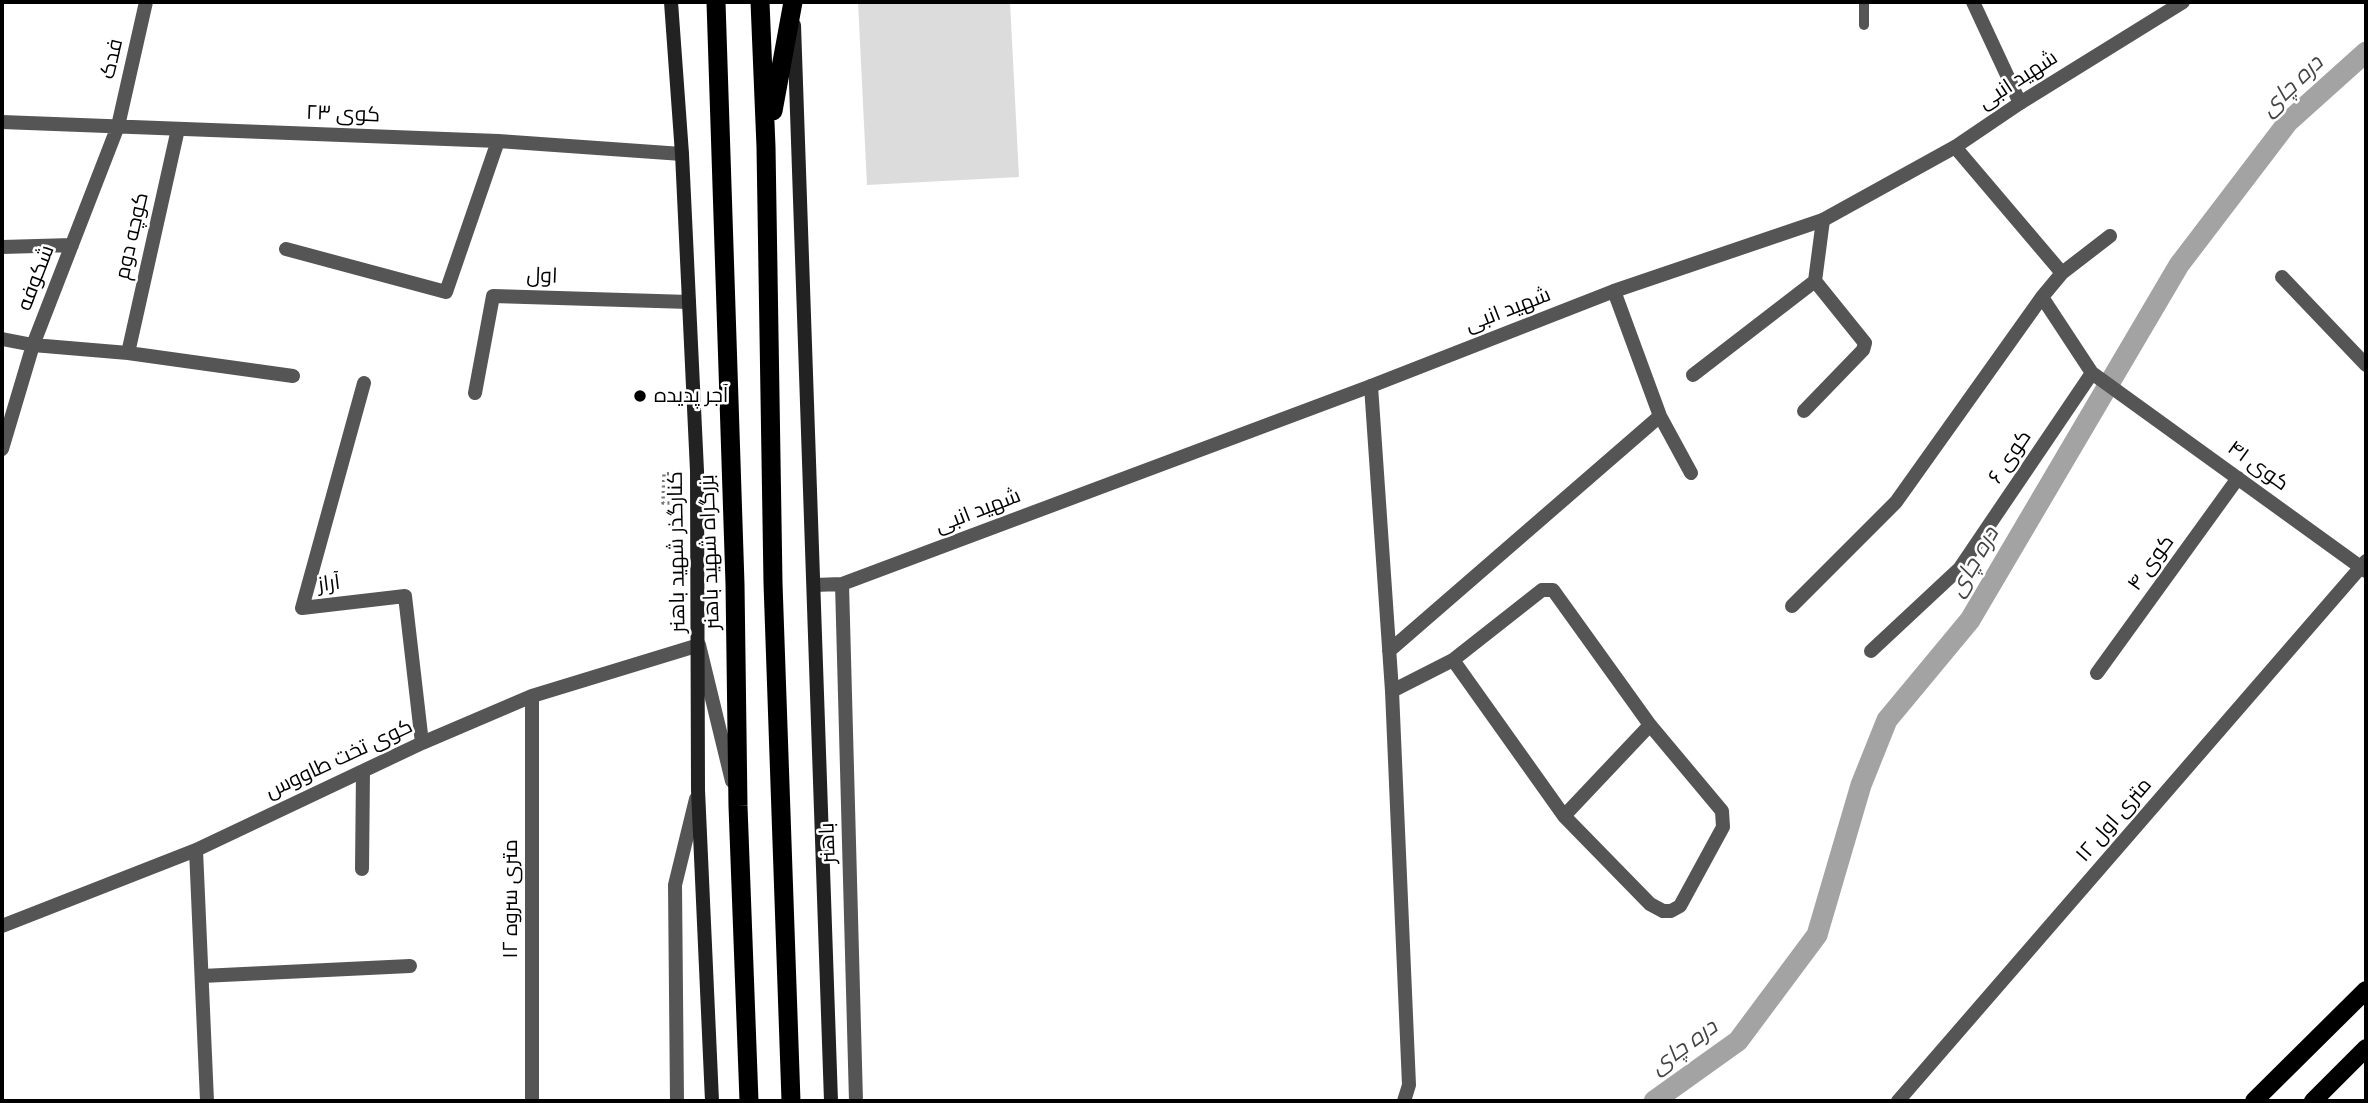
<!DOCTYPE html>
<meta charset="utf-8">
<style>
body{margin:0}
#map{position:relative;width:2368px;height:1103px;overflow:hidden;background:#fff;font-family:"IBM Plex Sans",sans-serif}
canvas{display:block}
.frame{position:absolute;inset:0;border:4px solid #000;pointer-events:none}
</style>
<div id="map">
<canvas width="2368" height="1103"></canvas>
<div class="frame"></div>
</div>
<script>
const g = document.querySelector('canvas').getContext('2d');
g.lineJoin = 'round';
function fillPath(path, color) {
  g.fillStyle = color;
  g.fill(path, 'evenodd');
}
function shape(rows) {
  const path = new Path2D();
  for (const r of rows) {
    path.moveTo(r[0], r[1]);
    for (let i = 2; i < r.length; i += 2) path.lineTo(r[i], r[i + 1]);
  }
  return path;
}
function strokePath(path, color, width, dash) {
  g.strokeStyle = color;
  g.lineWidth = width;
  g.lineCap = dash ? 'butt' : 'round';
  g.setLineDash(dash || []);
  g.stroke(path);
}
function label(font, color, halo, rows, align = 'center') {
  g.font = font + ' "IBM Plex Sans",Cairo,sans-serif';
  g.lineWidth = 5;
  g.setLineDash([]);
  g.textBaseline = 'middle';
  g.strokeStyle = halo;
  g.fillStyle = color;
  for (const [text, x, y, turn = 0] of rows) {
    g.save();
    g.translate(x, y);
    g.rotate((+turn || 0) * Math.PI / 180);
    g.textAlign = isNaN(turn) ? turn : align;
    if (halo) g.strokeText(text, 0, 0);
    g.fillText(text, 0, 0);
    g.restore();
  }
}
const green = shape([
 [858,2,1010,2,1019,177,867,185]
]);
const canal = shape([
 [1654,1101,1738,1041,1817,935,1861,785,1887,720,1970,620,2179,265,2288,122,2366,52]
]);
const path = shape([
 [680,473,664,474,663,503,683,503]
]);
const service = shape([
 [1864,2,1864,25]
]);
const minor = shape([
 [1973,2,2020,103],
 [2,122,498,141,682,154],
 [1955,147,2062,273],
 [2,247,72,245],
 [286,249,446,292,498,141],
 [1614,291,1660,416,1691,473],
 [2042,297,2092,373,2366,571],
 [2,339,33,345,128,353,293,376],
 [128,353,178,129],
 [1693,375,1815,281,1823,220],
 [364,383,302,608,405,596,422,743],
 [1371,386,1392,691,1409,1085,1404,1101],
 [475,393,493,296,689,302],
 [1804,411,1863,350,1865,343,1815,281],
 [2,449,33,345,118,126,146,2],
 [1792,606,1896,502,2042,297,2062,273,2110,236],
 [1389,651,1660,416],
 [1871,651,1960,568,2092,373],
 [2097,673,2238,478],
 [1392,691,1453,660,1542,590,1553,590,1650,725,1722,811,1723,827,1680,906,1671,911,1663,911,1650,904,1564,816,1453,660],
 [532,696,532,1101],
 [1564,816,1650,725],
 [196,850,207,1101],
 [362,869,363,771],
 [2,926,196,850,422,743,532,696,699,645,732,781],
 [202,976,410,966],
 [1898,1101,2366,561]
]);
const tertiary = shape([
 [2282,277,2366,365],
 [842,584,856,1101],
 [814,585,842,584,1371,386,1614,291,1823,220,1955,147,2020,103,2183,2],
 [677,1101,675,885,696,799]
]);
const secondary = shape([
 [671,2,682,154,697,471,698,790,712,1101],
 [794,25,831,1101]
]);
const primary = shape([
 [2254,1101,2366,990],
 [2313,1101,2366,1048]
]);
const trunk = shape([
 [716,2,735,584,738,806,749,1101],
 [760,2,766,147,773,583,791,1101],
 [773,111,793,2]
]);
const markers = [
 [640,396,7,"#000"]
];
const streetNames = [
 ["فدک",112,59,-77],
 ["شهید انبی",2018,80,-33],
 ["کوی ۲۳",343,114,2],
 ["کوچه دوم",132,236,-77],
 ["اول",542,276,2],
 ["شکوفه",36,278,-69],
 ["شهید انبی",1508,310,-21],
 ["کوی ۶",2010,457,-56],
 ["کوی ۴۱",2258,466,36],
 ["شهید انبی",978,511,-21],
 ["کنارگذر شهید باهنر",677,552,-91],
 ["بزرگراه شهید باهنر",710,552,-92],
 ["کوی ۴",2151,563,-54],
 ["آراز",329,584,-7],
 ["کوی تخت طاووس",339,759,-25],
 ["۱۲ متری اول",2114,820,-49],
 ["باهنر",828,843,-92],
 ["۱۲ متری سروه",511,899,-90]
];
const poiNames = [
 ["آجر پدیده",654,396]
];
const waterNames = [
 ["دره چای",2292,86,-44],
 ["دره چای",1974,562,-60],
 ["دره چای",1684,1047,-36]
];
fillPath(green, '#dcdcdc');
strokePath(canal, '#a3a3a3', 21);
strokePath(path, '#777', 3.5, [2, 3.5]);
strokePath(service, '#555', 10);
strokePath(minor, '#555', 14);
strokePath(tertiary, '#555', 14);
strokePath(secondary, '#222', 14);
strokePath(primary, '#000', 18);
strokePath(trunk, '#000', 19);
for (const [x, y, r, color] of markers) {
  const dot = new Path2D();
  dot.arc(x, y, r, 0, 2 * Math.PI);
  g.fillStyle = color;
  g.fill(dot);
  strokePath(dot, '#fff', 2.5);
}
label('21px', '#000', '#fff', streetNames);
label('21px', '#000', '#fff', poiNames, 'left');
label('italic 23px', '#444', '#fff', waterNames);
</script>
